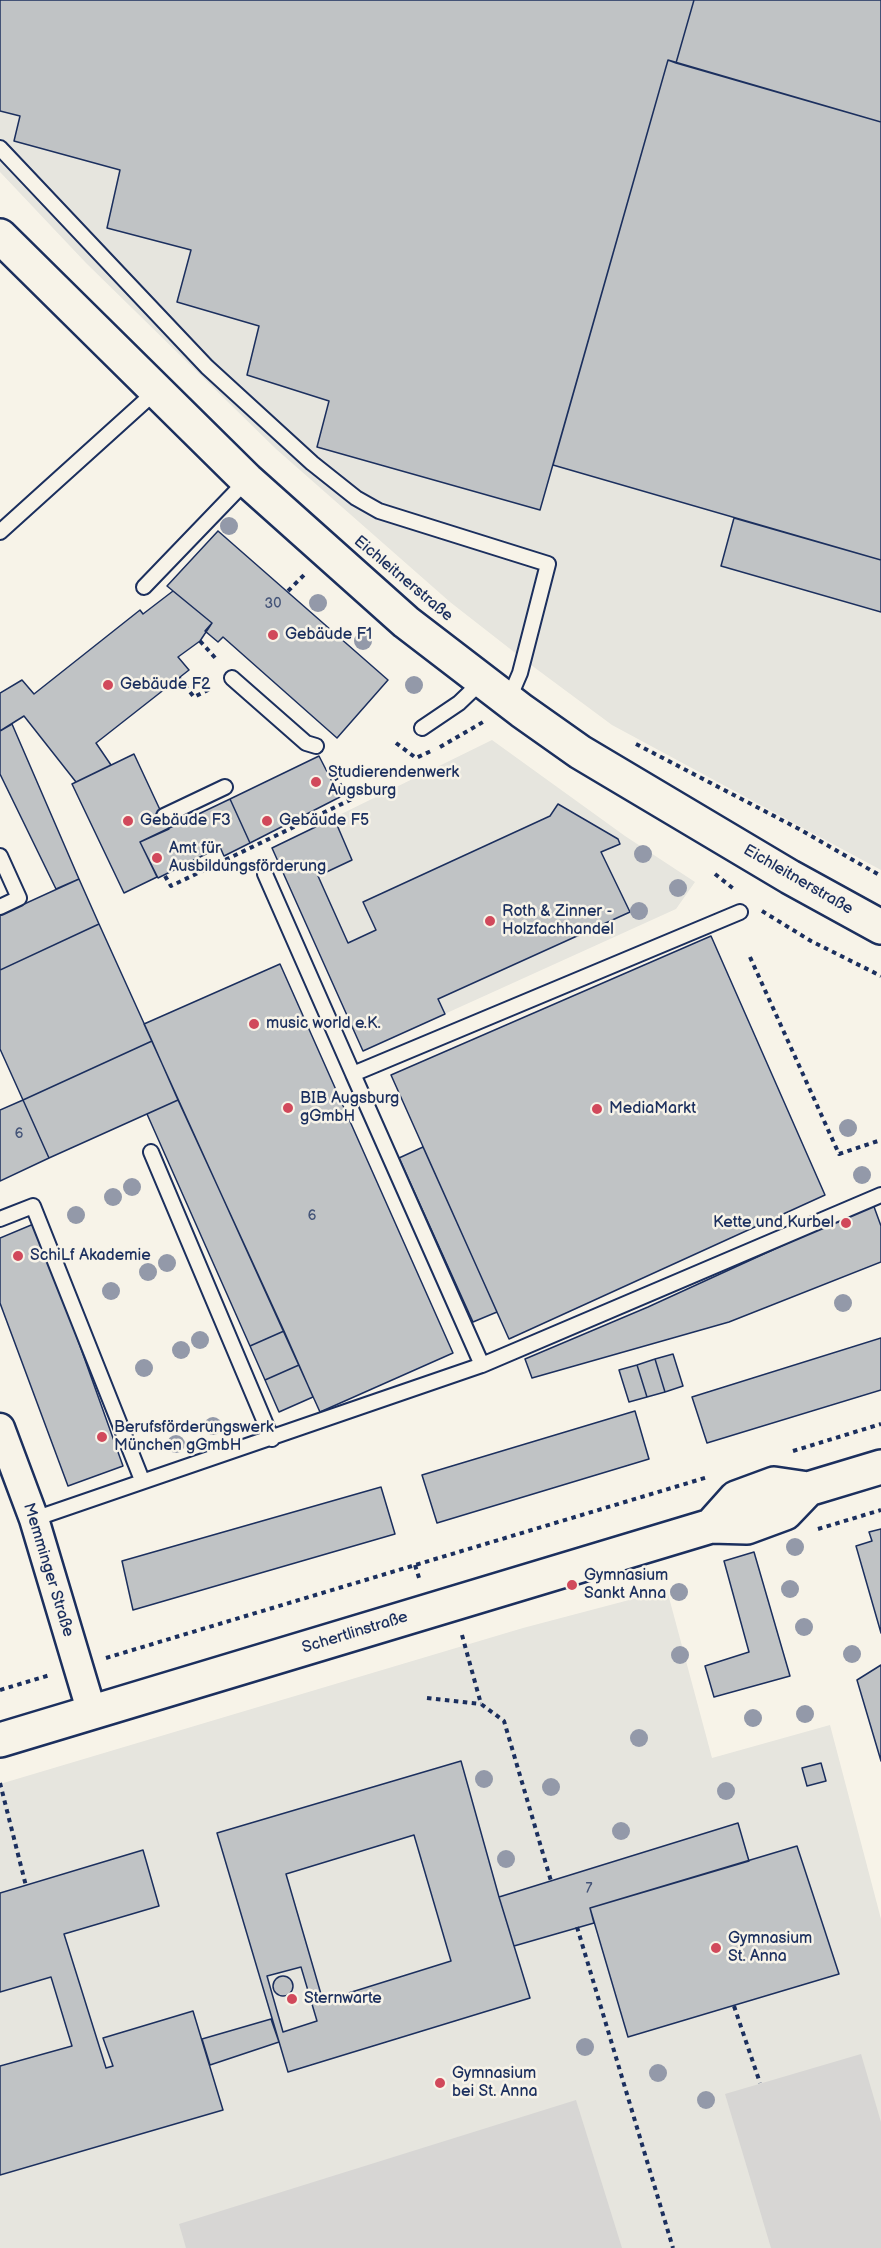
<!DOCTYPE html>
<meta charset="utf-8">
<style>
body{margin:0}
canvas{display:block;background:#f7f3e8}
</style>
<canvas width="881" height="2248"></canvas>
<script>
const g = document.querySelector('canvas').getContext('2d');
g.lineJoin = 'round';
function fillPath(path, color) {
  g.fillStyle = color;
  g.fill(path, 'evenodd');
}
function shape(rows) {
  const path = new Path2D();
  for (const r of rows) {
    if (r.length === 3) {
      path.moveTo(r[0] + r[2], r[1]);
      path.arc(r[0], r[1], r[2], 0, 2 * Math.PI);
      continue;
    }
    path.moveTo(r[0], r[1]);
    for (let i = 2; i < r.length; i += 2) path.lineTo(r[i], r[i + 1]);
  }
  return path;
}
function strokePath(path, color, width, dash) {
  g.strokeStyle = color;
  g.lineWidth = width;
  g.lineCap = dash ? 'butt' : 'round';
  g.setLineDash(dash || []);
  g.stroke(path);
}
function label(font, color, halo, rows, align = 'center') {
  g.font = font + ' "Balsamiq Sans",sans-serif';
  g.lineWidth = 5;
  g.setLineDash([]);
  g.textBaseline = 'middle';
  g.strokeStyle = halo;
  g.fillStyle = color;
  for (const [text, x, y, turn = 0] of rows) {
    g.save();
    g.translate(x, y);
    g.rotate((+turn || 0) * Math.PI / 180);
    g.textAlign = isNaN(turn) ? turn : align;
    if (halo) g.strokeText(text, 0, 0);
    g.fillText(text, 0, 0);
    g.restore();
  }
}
const built = shape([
 [0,0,881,0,881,870,612,725,523,659,450,602,276,449,86,263,0,172],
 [492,740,625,836,695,882,676,909,363,1051,272,848],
 [667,1590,712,1758,830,1725,881,1919,881,2248,0,2248,0,1784,523,1628]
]);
const green = shape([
 [861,2054,881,2122,881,2248,771,2248,725,2094],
 [576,2100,622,2248,186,2248,179,2224]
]);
const building = shape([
 [0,0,694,0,676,63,668,60,540,510,317,447,329,401,247,375,259,326,177,302,191,250,107,228,120,170,14,141,20,116,0,111,0,0],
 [694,0,881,0,881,122,676,63,694,0],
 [668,60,881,122,881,560,553,465,668,60],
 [734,518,881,560,881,612,721,566,734,518],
 [218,531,388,680,337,738,223,637,218,642,205,631,212,623,167,586,218,531],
 [173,591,212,623,200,641,178,657,189,670,96,743,111,765,76,782,24,716,0,731,0,693,22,680,34,694,140,610,143,614,173,591],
 [12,724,79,879,56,889,0,774,0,731,12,724],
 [134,754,169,829,140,842,157,877,124,893,72,784,134,754],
 [319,756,340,797,250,843,230,799,319,756],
 [230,799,250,843,224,856,220,847,158,878,140,842,230,799],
 [558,804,618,839,620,844,601,852,630,912,438,999,445,1014,363,1051,272,848,334,818,352,860,318,876,348,943,376,930,363,902,550,816,558,804],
 [79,879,99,924,0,970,0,915,79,879],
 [99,924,152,1041,23,1100,0,1049,0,970,99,924],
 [711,936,825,1195,509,1339,391,1075,711,936],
 [280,964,453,1353,320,1412,144,1024,280,964],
 [152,1041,178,1100,49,1158,23,1100,152,1041],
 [23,1100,49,1158,0,1181,0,1110,23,1100],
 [178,1100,284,1331,250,1346,147,1114,178,1100],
 [423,1147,497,1312,473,1322,399,1158,423,1147],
 [873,1204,881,1226,881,1262,729,1322,532,1378,525,1359,648,1307,873,1204],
 [36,1223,123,1466,68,1486,0,1303,0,1238,36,1223],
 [284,1331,299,1365,265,1380,250,1346,284,1331],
 [881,1338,881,1390,707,1443,692,1397,881,1338],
 [673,1354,683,1386,665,1392,655,1359,673,1354],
 [655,1359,665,1392,647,1397,637,1365,655,1359],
 [299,1365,313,1397,279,1412,265,1380,299,1365],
 [637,1365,647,1397,629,1402,619,1370,637,1365],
 [635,1411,649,1459,437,1523,422,1475,635,1411],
 [381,1487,395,1534,133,1610,122,1561,381,1487],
 [881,1529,881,1633,856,1546,872,1541,869,1532,881,1529],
 [754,1552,790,1676,714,1697,705,1666,749,1652,724,1561,754,1552],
 [881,1665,881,1761,857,1680,881,1665],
 [461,1761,499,1897,530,1998,288,2072,217,1833,461,1761],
 [414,1835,451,1961,323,2001,286,1874,414,1835],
 [821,1763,826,1781,807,1786,802,1768,821,1763],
 [738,1823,749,1861,590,1908,594,1923,514,1946,499,1897,738,1823],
 [797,1846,839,1974,628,2037,590,1908,797,1846],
 [143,1850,159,1906,64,1934,106,2068,113,2066,103,2038,193,2011,223,2110,0,2175,0,2066,72,2046,51,1977,0,1992,0,1893,143,1850],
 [301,1967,317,2021,283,2032,267,1976,301,1967],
 [283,1986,10],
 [271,2019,279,2042,210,2065,202,2039,271,2019]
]);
const path = shape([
 [288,591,305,574],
 [200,641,218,661],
 [179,678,194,697,212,688],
 [396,743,416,758,431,751],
 [636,744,799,829,881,876],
 [440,747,483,722],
 [715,874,735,890],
 [165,876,171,886,350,800,328,766],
 [762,911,811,941,881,976],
 [750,957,839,1154,881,1140],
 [793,1451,881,1424],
 [818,1529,881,1510],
 [415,1565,420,1581],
 [462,1635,481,1704,504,1721,551,1881],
 [106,1658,708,1477],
 [0,1690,50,1675],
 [427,1698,481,1704],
 [0,1783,26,1886],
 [577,1927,673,2248],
 [734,2006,760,2083]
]);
const lane = shape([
 [0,148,207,367,312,463,356,498,379,511,548,564,520,673,508,701],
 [0,532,155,392],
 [144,587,247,480],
 [232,678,306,743,316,746],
 [422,728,459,703,482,681],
 [164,816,225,787],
 [0,856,19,898,0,907],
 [265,874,353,1074],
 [151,1152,272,1439],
 [0,1219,33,1206,142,1480],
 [482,1365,353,1074,740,912],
 [34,1519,482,1365,881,1195]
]);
const street = shape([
 [0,1428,34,1519,92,1713]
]);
const secondary = shape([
 [0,236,247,480,406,622,522,711,580,752,790,877,881,927],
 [711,1526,736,1498,774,1484,808,1489,881,1467],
 [0,1740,711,1526,747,1527,785,1513,808,1489]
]);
const trees = [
 [229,526],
 [318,603],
 [363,641],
 [414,685],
 [643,854],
 [678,888],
 [639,911],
 [848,1128],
 [862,1175],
 [132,1187],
 [113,1197],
 [76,1215],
 [167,1263],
 [148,1272],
 [111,1291],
 [843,1303],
 [200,1340],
 [181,1350],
 [144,1368],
 [213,1426],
 [176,1444],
 [795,1547],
 [790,1589],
 [679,1592],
 [804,1627],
 [852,1654],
 [680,1655],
 [805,1714],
 [753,1718],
 [639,1738],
 [484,1779],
 [551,1787],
 [726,1791],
 [621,1831],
 [506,1859],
 [585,2047],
 [658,2073],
 [706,2100]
];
const markers = [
 [273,635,6,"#d1495b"],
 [108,685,6,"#d1495b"],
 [316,782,6,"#d1495b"],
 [128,821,6,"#d1495b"],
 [267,821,6,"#d1495b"],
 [157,858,6,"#d1495b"],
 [490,921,6,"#d1495b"],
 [254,1024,6,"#d1495b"],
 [288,1108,6,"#d1495b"],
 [597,1109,6,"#d1495b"],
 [846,1223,6,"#d1495b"],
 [18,1256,6,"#d1495b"],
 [102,1437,6,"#d1495b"],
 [572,1585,6,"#d1495b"],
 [716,1948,6,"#d1495b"],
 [292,1999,6,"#d1495b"],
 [440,2083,6,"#d1495b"]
];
const numberNames = [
 ["30",273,604],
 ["6",19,1134],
 ["6",312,1216],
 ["7",589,1889]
];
const streetNames = [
 ["Eichleitnerstraße",403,579,40],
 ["Eichleitnerstraße",798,880,30],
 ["Memminger Straße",48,1570,73],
 ["Schertlinstraße",355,1633,-17]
];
const poiNames = [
 ["Gebäude F1",285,635],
 ["Gebäude F2",120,685],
 ["Studierendenwerk",328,773],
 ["Augsburg",328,791],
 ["Gebäude F3",140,821],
 ["Gebäude F5",279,821],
 ["Amt für",169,849],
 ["Ausbildungsförderung",169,867],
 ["Roth & Zinner -",502,912],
 ["Holzfachhandel",502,930],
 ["music world e.K.",266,1024],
 ["BIB Augsburg",300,1099],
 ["gGmbH",300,1117],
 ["MediaMarkt",609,1109],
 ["Kette und Kurbel",834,1223,"right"],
 ["SchiLf Akademie",30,1256],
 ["Berufsförderungswerk",114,1428],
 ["München gGmbH",114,1446],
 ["Gymnasium",584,1576],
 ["Sankt Anna",584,1594],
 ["Gymnasium",728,1939],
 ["St. Anna",728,1957],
 ["Sternwarte",304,1999],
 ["Gymnasium",452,2074],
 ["bei St. Anna",452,2092]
];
fillPath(built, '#e6e5de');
fillPath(green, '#d7d6d4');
fillPath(building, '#c0c3c5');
strokePath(building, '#1b2f5e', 1.5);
strokePath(lane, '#1b2f5e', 18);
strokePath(street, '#1b2f5e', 33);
strokePath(secondary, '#1b2f5e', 38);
strokePath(path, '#1b2f5e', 4, [4.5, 4.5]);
strokePath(lane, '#f7f3e8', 14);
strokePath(street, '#f7f3e8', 28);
strokePath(secondary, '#f7f3e8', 33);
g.fillStyle = '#9399a9';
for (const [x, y] of trees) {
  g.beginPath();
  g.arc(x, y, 9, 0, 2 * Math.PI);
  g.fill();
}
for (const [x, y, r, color] of markers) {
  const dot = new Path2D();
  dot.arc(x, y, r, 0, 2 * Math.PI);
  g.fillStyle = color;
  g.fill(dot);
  strokePath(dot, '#f7f3e8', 2);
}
label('14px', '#445478', null, numberNames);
label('16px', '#1b2f5e', '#f7f3e8', streetNames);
label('16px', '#1b2f5e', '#f7f3e8', poiNames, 'left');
</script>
